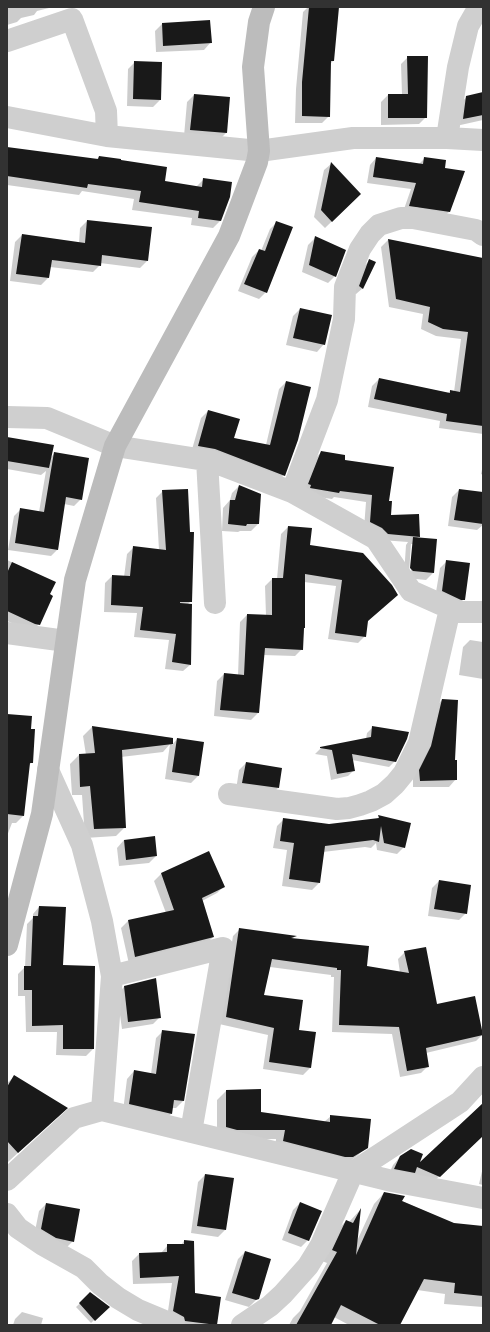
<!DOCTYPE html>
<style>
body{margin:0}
#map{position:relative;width:490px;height:1332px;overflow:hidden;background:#fff;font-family:"DejaVu Sans",sans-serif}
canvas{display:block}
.frame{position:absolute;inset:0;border:8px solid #323232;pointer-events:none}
</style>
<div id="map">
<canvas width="490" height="1332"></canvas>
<div class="frame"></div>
</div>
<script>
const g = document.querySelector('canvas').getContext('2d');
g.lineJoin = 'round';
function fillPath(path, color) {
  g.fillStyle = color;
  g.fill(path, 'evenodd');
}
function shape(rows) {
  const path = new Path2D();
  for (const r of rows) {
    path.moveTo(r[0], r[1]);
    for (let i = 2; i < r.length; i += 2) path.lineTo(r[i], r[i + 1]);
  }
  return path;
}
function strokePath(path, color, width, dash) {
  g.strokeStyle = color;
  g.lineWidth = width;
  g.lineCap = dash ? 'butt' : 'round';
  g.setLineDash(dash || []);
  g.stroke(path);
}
const shadow = shape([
 [7,7,53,7,37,11,34,15,21,18,17,22,7,25],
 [308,7,331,7,333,61,330,64,329,116,322,123,295,123,296,89,303,12],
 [162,24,211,42,204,50,156,52,155,31],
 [408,57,426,117,419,124,381,125,381,102,388,95,402,95,401,64],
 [135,62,161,63,160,100,153,107,127,106,128,69],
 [483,93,483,120,456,126,459,104,467,97],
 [194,95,229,98,226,133,219,140,184,136,187,102],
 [7,148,96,160,99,157,163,182,196,187,204,179,220,221,213,228,191,225,192,218,132,210,134,199,82,191,79,195,7,185],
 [376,158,419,164,425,158,444,168,449,212,442,218,403,212,411,189,367,183,370,165],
 [331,164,360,194,325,228,314,217,324,170],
 [87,221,147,261,140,268,100,263,100,265,93,272,50,267,48,278,41,285,10,281,15,242,22,235,79,243,80,228],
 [277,222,266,292,259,299,238,291,252,257,259,250,261,251,270,229],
 [315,238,335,276,328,283,302,272,308,245],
 [388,240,456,254,483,263,483,434,439,428,440,421,368,407,372,386,379,379,448,393,450,391,454,392,461,339,436,336,421,329,423,314,389,307,381,247],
 [370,260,363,288,356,294,353,293,363,267],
 [300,309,330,316,324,344,317,352,286,345,293,316],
 [286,382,284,475,277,482,191,453,201,418,208,411,233,438,266,445,279,389],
 [7,440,50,458,55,453,81,499,74,506,64,504,58,549,51,556,8,550,14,516,21,509,39,512,46,471,41,475,7,469],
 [321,452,343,461,388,502,390,516,419,536,417,538,436,540,433,573,426,580,406,578,404,575,406,545,408,542,381,540,364,528,366,502,334,497,332,499,305,495,302,491,315,459],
 [411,544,413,544,411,573,409,573],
 [483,465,483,475,481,474],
 [239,486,260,494,258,524,251,531,240,531,238,532,222,531,223,508,230,500,232,493],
 [459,490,483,493,483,525,477,530,448,526,452,497],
 [163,491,191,601,188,604,190,665,183,671,165,669,169,640,134,637,137,613,104,612,105,583,112,576,124,577,127,554,134,547,159,550,156,498],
 [288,527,309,546,363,554,367,622,365,636,358,643,328,639,336,586,304,582,304,628,302,649,295,656,263,655,258,713,251,720,214,716,217,681,224,674,238,675,240,622,247,615,266,616,265,586,272,579,277,579,281,534],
 [7,560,54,582,39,624,32,631,7,621],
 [447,561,464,599,457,606,435,598,440,568],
 [470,640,483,642,483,679,459,675,463,647],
 [442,700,454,761,456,779,449,787,413,787,413,778,435,707],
 [7,715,30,730,32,762,29,765,23,816,16,823,12,823,7,836],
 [92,727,172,738,172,745,177,739,198,776,191,783,165,779,170,744,163,752,121,757,125,827,116,836,85,838,82,795,72,795,70,764,79,755,86,755,83,736],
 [373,727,395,761,389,767,352,760,354,770,348,776,331,780,327,756,315,754,321,748,366,739,367,733],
 [246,763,278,788,271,795,236,790,239,770],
 [379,817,404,847,397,854,377,850,376,843,371,848,365,847,323,852,319,883,312,890,282,886,287,850,273,848,277,826,284,819,329,825,376,820],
 [124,840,156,856,149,863,119,866,117,848],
 [208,852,224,886,217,893,202,901,213,937,206,944,129,964,121,928,128,921,166,913,154,881,161,874],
 [439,881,466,913,459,920,428,916,432,888],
 [39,907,93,1049,86,1056,56,1055,57,1032,26,1032,25,996,18,996,18,974,25,967,27,924,33,918,33,914],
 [240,929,294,937,292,939,366,967,400,973,398,959,405,952,436,1006,483,1034,476,1041,426,1053,428,1066,421,1073,400,1077,392,1034,332,1032,334,977,331,977,331,975,270,967,263,996,298,1031,310,1068,303,1075,263,1069,268,1035,219,1024,233,936],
 [124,987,160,1017,153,1024,122,1029,117,994],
 [163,1031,194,1035,183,1101,176,1108,171,1108,171,1114,164,1121,123,1111,127,1079,134,1071,151,1074,156,1038],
 [15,1076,56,1118,8,1162,7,1083],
 [226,1091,260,1113,324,1122,331,1116,367,1147,357,1156,343,1166,275,1150,276,1139,228,1139,217,1136,217,1100],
 [483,1113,483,1136,432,1183,388,1176,393,1165,400,1157,417,1165],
 [483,1167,483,1185,479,1184],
 [205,1175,225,1230,218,1237,191,1233,198,1182],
 [384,1193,454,1224,483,1227,483,1307,444,1304,445,1294,417,1290,398,1325,349,1325,334,1317,330,1325,289,1325,293,1318,300,1311,327,1263,322,1261,335,1232,346,1221,349,1222,360,1210,357,1241,374,1204],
 [300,1203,308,1240,301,1247,282,1240,293,1210],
 [46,1204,73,1241,66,1248,34,1236,39,1211],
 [184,1241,194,1294,220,1298,216,1325,177,1325,167,1318,172,1283,133,1284,132,1261,139,1254,161,1253,168,1245,181,1245],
 [245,1252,258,1298,249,1307,225,1300,238,1259],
 [91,1293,108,1307,91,1323,76,1307],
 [22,1312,43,1318,41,1325,13,1325,15,1319]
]);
const building = shape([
 [309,7,339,7,334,61,331,61,330,117,302,116,302,82],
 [210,20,212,43,163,46,162,23],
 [407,56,428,56,427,118,388,118,388,94,408,94],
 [134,61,162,62,161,100,133,99],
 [483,92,483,115,463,119,466,96],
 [194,94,230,97,227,133,190,130],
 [7,147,98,159,99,156,121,159,121,160,167,167,165,181,202,187,203,178,232,182,230,197,221,221,198,218,199,211,139,202,141,191,88,184,87,188,7,176],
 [376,157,423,164,424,157,446,160,445,168,465,171,450,212,409,206,416,183,373,177],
 [331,162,361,194,332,222,321,210],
 [87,220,152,227,148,261,102,255,101,266,52,260,49,278,16,274,22,234,85,243],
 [276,221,293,227,267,293,244,284,259,249,265,251],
 [315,236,346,250,336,277,309,265],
 [388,239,483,258,483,426,446,421,447,414,374,399,379,378,450,393,450,390,460,392,468,332,443,329,428,322,430,307,396,299],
 [369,259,376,262,363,289,359,286],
 [300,308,332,315,325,345,293,338],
 [286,381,311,387,298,440,285,476,215,449,198,446,208,410,240,419,234,438,270,445],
 [7,437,54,445,49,468,7,461],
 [321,451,345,455,345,460,394,467,389,501,392,501,391,515,419,514,420,537,388,534,382,528,370,522,372,495,340,491,339,493,310,488,311,485,308,484],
 [54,452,89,458,82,500,66,497,58,550,15,543,20,508,44,512],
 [239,485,261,494,259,524,247,524,246,526,228,524,230,500,235,500],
 [188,489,190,532,194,532,192,602,180,602,180,603,192,604,191,665,172,662,176,634,140,630,143,607,111,605,112,575,130,576,133,546,166,550,162,490],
 [459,489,483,492,483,524,454,520],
 [288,526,312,528,310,545,363,553,392,585,398,595,368,621,366,637,335,633,342,580,305,574,305,628,304,628,303,650,265,648,259,713,220,710,224,673,244,675,247,614,272,615,272,578,283,578],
 [413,537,437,539,434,573,413,571,410,568],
 [446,560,470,563,465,600,461,600,442,591],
 [12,562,56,582,50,594,53,596,40,625,35,624,7,611,7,573],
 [442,699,458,700,455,760,457,760,457,780,420,781,419,770,431,746],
 [7,714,32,716,31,729,35,729,33,763,30,763,24,816,7,814],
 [92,726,173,738,173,744,122,750,126,828,94,829,90,786,80,787,79,754,95,753],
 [372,726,409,732,407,739,396,762,352,754,355,771,337,774,332,750,320,748,320,747,371,737],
 [177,738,204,742,199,776,172,772],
 [246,762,282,768,279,788,242,783],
 [378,815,411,823,405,848,384,843,381,826,379,842,373,840,325,846,320,883,289,879,294,843,280,841,283,818,329,824,379,818],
 [155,836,157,856,126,860,124,840],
 [209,851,225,887,202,898,214,937,135,957,128,920,174,910,161,873],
 [439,880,471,885,467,914,434,909],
 [39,906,66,907,63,965,95,966,94,1049,63,1049,63,1025,32,1026,32,990,24,990,24,966,31,966,33,916,38,916],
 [239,928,297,936,291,938,369,946,367,966,409,973,404,951,426,947,437,1004,475,996,483,1035,426,1048,429,1067,407,1071,399,1027,339,1025,341,970,337,970,337,968,272,959,264,995,303,1000,299,1030,316,1032,311,1068,269,1062,274,1028,226,1017],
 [156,978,161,1018,128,1022,124,986],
 [162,1030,195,1034,184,1101,174,1100,172,1114,129,1104,134,1070,156,1074],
 [14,1075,68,1108,18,1153,7,1141,7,1087],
 [261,1089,261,1112,330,1122,330,1115,371,1119,368,1148,353,1157,345,1157,283,1141,285,1130,237,1130,226,1127,226,1090],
 [483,1103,483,1136,440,1177,417,1167,415,1173,394,1169,400,1156,411,1149,423,1154,420,1162],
 [205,1174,234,1178,226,1230,197,1226],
 [384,1192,405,1196,402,1201,454,1223,483,1226,483,1296,454,1293,455,1283,424,1279,400,1325,380,1325,341,1305,331,1325,296,1325,337,1252,332,1250,346,1220,353,1223,361,1208,356,1255],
 [300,1202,322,1211,309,1241,288,1233],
 [46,1203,80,1209,74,1242,56,1238,41,1229],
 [184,1240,194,1241,195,1293,221,1297,217,1325,185,1321,184,1317,173,1311,179,1276,140,1278,139,1253,167,1252,167,1244,184,1244],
 [245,1251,271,1259,259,1299,256,1300,232,1293],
 [90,1292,110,1307,95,1321,79,1303]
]);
const street = shape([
 [7,41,72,19,106,111,107,136],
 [7,117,107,136,259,151,353,138,447,138,483,140],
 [447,138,458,67,468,26,479,7],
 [7,417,47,418,115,446,211,461,292,492,376,539,411,591,458,612,483,612],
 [207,460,215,603],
 [292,492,327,400,344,319,345,287,360,249,370,234,379,225,401,218,413,218,476,230,483,235],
 [7,633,66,641],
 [48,770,82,845,102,921,112,976,102,1110],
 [229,794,337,809,349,808,360,805,371,801,384,794,395,784,404,773,419,743,450,609],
 [112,976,223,948,191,1132],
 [7,1180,74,1118,102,1110,392,1181,483,1198],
 [7,1214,18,1228,43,1245,84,1268,100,1284,118,1298,138,1310,174,1325],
 [242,1325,270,1306,283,1294,308,1266,321,1245,353,1172,460,1102,483,1077]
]);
const secondary = shape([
 [7,945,42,814,75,580,115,446,229,236,257,162,259,151,253,67,259,22,264,7]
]);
fillPath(shadow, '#0003');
fillPath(building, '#191919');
strokePath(street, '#cfcfcf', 22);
strokePath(secondary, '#bcbcbc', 22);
</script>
